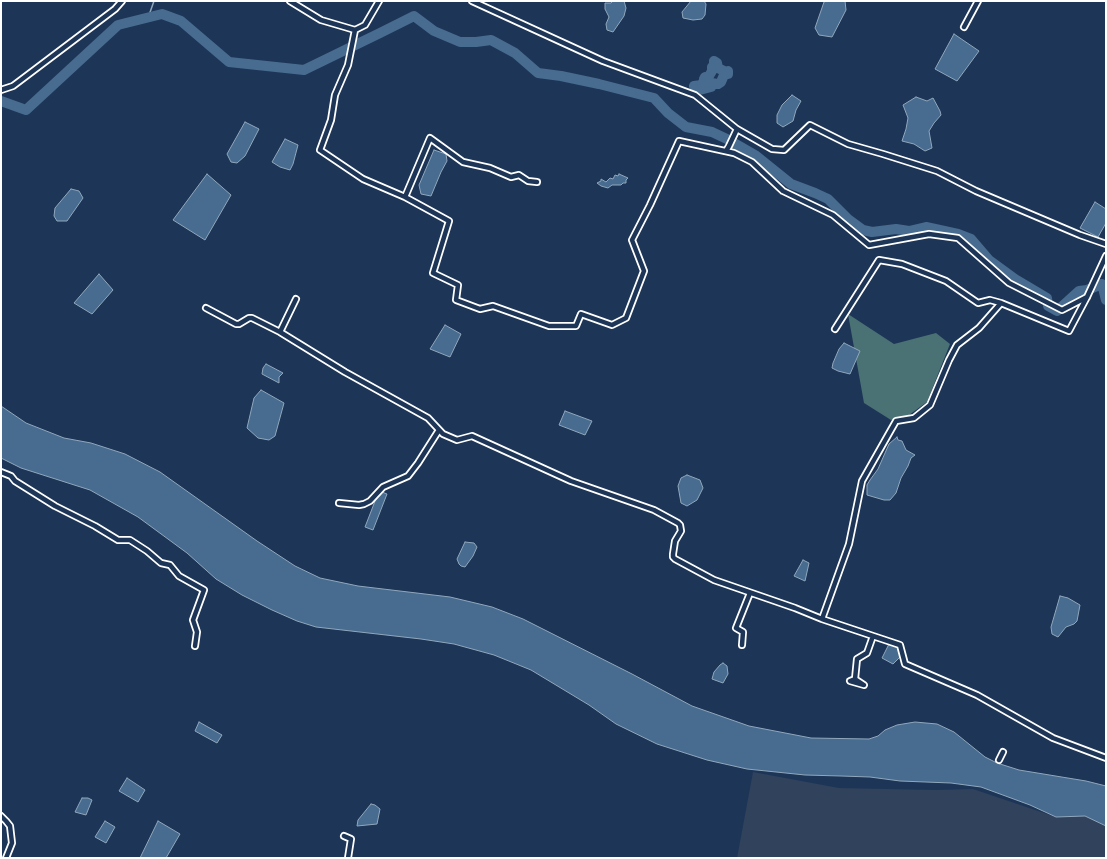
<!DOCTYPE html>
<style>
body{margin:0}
#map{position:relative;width:1107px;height:859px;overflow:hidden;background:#1d3557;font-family:"Patrick Hand",sans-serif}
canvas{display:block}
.frame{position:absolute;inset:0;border:2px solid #fff;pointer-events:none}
</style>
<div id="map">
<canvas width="1107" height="859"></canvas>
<div class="frame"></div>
</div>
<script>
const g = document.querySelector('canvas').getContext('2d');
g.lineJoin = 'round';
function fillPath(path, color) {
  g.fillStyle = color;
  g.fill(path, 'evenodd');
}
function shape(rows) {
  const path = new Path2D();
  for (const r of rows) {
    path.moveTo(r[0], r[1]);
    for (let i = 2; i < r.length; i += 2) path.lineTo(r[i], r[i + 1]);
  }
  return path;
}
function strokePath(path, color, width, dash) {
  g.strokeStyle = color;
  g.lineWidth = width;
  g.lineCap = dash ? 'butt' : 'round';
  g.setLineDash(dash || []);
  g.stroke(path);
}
const built = shape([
 [753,772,839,788,936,790,973,789,1056,817,1085,816,1106,826,1106,858,737,858]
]);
const green = shape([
 [848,314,894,344,936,333,950,344,927,402,909,415,891,420,864,403]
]);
const water = shape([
 [613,1,624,1,626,8,624,16,613,32,607,30,606,24,609,17,605,9,605,3,611,3,613,1],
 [691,1,704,1,706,4,705,15,702,19,693,20,683,18,682,12,691,1],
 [826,1,845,1,846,10,832,37,819,35,815,28,824,2,826,1],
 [954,34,979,51,957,81,935,69,954,34],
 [792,95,801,101,796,110,793,121,783,127,777,123,777,115,782,105,792,95],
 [916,97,927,101,933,98,940,111,941,115,934,123,929,131,932,148,925,151,914,144,902,141,906,129,908,118,903,105,916,97],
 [245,122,259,129,245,156,237,163,231,162,227,154,245,122],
 [285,139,298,145,293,164,290,170,280,167,272,162,285,139],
 [434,150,446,154,447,161,441,172,431,196,421,194,419,185,434,150],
 [207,174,231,195,205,240,173,220,207,174],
 [619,174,628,178,626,180,626,183,623,183,621,185,612,185,608,188,601,186,597,183,601,181,601,179,606,182,610,178,613,179,615,175,618,176,619,174],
 [71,189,79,191,83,198,67,221,57,221,54,216,55,208,71,189],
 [1095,202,1106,209,1106,223,1098,237,1080,228,1095,202],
 [99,274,113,290,92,314,74,303,99,274],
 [445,325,461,334,450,357,430,349,445,325],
 [844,343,860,351,850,374,838,371,832,368,833,363,839,349,844,343],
 [266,364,283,373,279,377,279,383,262,374,263,368,266,364],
 [261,390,284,403,275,436,269,440,258,438,247,428,254,398,261,390],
 [1,406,26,423,64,438,91,443,125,454,160,472,257,541,295,566,320,578,358,586,450,597,492,607,523,619,632,674,692,706,749,726,811,738,869,739,878,736,885,730,897,725,915,722,937,724,954,732,985,757,997,763,1019,770,1086,781,1106,786,1106,826,1085,816,1056,817,1030,805,981,787,951,783,900,781,870,777,841,776,805,775,747,769,707,760,657,744,616,724,589,705,531,670,494,655,454,644,421,639,316,627,297,621,272,610,242,595,216,579,187,553,138,517,90,490,21,468,1,458,1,406],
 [565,411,592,421,585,435,559,425,565,411],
 [897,437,898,440,902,441,906,450,915,455,911,458,908,466,901,478,896,493,890,500,884,500,867,495,867,485,870,480,878,469,889,444,897,437],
 [687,475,700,480,703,488,697,500,687,506,681,503,678,486,681,478,687,475],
 [382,492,387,494,373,530,365,527,377,496,382,492],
 [465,542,474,543,477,547,473,556,465,567,461,566,459,564,457,559,465,542],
 [803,560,809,563,805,581,794,576,803,560],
 [1060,596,1068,598,1080,605,1077,621,1074,624,1066,627,1058,637,1052,634,1051,627,1060,596],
 [889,644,898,647,900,657,893,664,882,658,889,644],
 [723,663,727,666,728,674,723,683,712,679,714,672,720,665,723,663],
 [199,722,222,735,217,743,195,731,199,722],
 [127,778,145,790,138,802,119,791,127,778],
 [82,798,88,798,92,800,86,815,75,812,82,798],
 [371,804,375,805,380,809,377,824,357,826,358,820,371,804],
 [105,821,115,827,106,843,95,837,105,821],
 [158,821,180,834,166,858,140,858,158,821]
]);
const stream = shape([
 [148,18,154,1]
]);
const river = shape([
 [714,61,717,63,718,68,726,72,728,71,728,74,724,75,721,82,718,84,711,83,711,87,696,91,694,86,701,85,704,81,704,79,705,77,709,76,712,71,712,67,714,65,714,61],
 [1,101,26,110,118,25,162,14,181,21,229,62,304,70,380,33,414,16,434,31,460,42,476,42,491,40,515,53,538,73,561,76,599,84,654,98,668,113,686,127,712,132,729,140,755,155,791,184,815,193,828,199,848,219,863,230,872,232,896,229,909,231,926,227,958,234,971,239,989,260,1015,279,1047,298,1048,306,1057,311,1079,291,1087,290,1102,284,1106,300]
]);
const minor = shape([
 [290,1,321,20,355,30],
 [379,1,365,25,355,30,348,65,335,95,331,120,320,150,363,179,405,197,449,221,433,273,458,285,456,300,480,309,493,306,549,326,576,326,581,314,612,325,626,318,644,271,632,240,650,205,679,141,734,153,752,162,783,191,833,215,869,245,929,234,958,238,1009,283,1062,310,1087,297],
 [472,1,603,61,695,95,737,129,772,149,784,150,810,125,848,144,883,154,937,171,976,191,1080,235,1106,244],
 [964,27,978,1],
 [1,90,13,86,115,9,122,1],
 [726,151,729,146,737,129],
 [405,197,430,138,463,162,490,168,511,177,519,175,528,181,537,182],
 [206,308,236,324,239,324,249,318,252,318,280,332,345,372,428,418,443,434,457,440,472,436,571,481,654,510,678,523,680,525,681,531,675,541,673,554,673,557,675,559,714,580,795,608,822,619,900,645,905,664,977,695,1053,738,1106,758],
 [835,329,879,260,902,264,946,281,978,303,990,300,1001,303],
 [280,332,296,299],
 [1,472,11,476,15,481,55,506,95,526,118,540,130,540,147,551,161,563,170,565,179,576,204,590,193,620,197,632,195,646],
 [339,503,359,505,364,504,370,501,383,487,408,476,418,463,439,430],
 [822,619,849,544,862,481,896,421,914,418,930,405,949,360,957,345,979,328,1001,303,1069,331,1087,297,1106,256],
 [742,645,743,632,736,628,750,593],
 [855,679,850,681,864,685,855,679,857,659,867,653,873,636],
 [999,760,1003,752],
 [1,816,6,821,10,826,12,843,6,858],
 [344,836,351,839,348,858]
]);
fillPath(built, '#30425c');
fillPath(green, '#4a7174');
fillPath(water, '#486c8f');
strokePath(water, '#91a7bc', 1);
strokePath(stream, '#91a7bc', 1.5);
strokePath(river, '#486c8f', 10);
strokePath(minor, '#fff', 8);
strokePath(minor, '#1d3557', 4.5);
</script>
